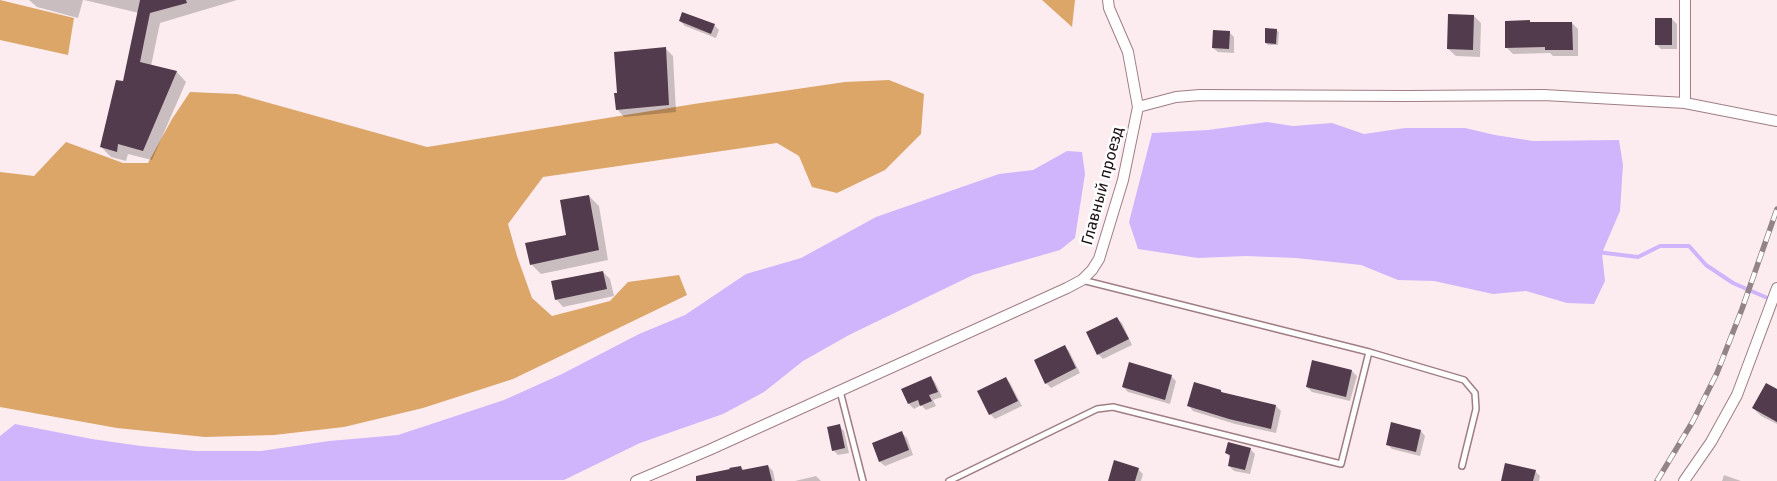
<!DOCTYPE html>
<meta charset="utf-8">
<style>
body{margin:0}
canvas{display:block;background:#fcecef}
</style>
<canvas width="1777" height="481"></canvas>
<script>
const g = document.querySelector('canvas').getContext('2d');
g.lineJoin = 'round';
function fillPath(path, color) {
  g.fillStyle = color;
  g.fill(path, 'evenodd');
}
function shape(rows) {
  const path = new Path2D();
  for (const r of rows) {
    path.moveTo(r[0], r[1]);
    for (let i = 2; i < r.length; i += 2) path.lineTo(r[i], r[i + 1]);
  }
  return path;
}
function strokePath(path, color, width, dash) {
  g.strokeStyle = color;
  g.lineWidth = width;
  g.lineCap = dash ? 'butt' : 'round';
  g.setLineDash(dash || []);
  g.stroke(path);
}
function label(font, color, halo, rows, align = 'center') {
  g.font = font + ' "Fira Sans",sans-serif';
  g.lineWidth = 5;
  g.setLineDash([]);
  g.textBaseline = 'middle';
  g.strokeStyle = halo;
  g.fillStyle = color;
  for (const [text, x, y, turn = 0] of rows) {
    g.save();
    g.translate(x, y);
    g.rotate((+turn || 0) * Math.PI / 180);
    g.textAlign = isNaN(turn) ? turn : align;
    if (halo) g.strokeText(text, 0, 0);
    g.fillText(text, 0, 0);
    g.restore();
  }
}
const forest = shape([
 [0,0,74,18,68,55,0,40],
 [1042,0,1075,0,1072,27],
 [889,80,924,94,921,134,885,170,837,193,812,187,799,156,777,143,543,177,508,224,517,256,532,298,552,316,610,301,628,282,679,275,687,295,513,379,423,408,344,427,274,435,205,437,117,428,0,407,0,172,34,176,66,142,123,163,148,163,172,119,190,92,237,94,427,147,694,104,845,82]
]);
const water = shape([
 [1267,122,1293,126,1332,123,1364,134,1405,128,1465,128,1495,135,1533,141,1619,140,1623,165,1620,211,1602,253,1605,281,1594,304,1567,303,1526,291,1493,294,1434,281,1398,280,1361,265,1296,258,1246,256,1198,258,1138,249,1129,222,1152,133,1208,130],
 [1067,151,1082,152,1085,174,1075,238,1060,250,973,275,849,335,803,361,764,392,723,414,640,443,564,480,0,481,0,436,15,424,92,439,141,446,196,451,261,451,329,441,398,435,504,400,562,374,639,334,685,315,746,274,801,258,876,217,999,174,1033,170]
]);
const shadow = shape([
 [29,0,83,0,78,18,37,7],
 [84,0,237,0,160,23,151,66,177,72,186,82,152,160,128,154,126,161,111,157,101,147,124,82,139,13],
 [1474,16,1481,23,1480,57,1456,56,1448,49],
 [1672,19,1677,24,1677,49,1661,49,1656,44],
 [680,21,714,25,719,30,716,38,685,26],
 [1572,23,1578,29,1578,56,1553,56,1550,53,1513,54,1507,48],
 [1276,30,1279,32,1278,45,1268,45,1266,43],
 [1229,32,1234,37,1234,53,1218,52,1213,48],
 [665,48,673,56,676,112,624,117,617,109],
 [589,196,599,206,608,260,541,274,531,264,567,236],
 [603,272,610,279,614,296,563,307,556,299],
 [1117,318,1122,323,1132,345,1103,359,1098,354],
 [1064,346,1069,351,1080,373,1051,388,1046,383],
 [1313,362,1352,371,1357,376,1350,401,1312,392,1307,387],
 [1171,376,1176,381,1170,404,1128,392,1123,387],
 [930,377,935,382,942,397,933,400,936,406,926,410,921,405,914,409,909,404,903,389],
 [1006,378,1010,383,1022,406,995,419,990,414],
 [1777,390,1777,424,1761,416,1753,408],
 [1221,391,1223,393,1276,406,1281,411,1276,433,1235,424,1193,411,1189,406],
 [839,426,844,431,849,453,838,455,833,450],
 [1421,431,1425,436,1420,456,1392,449,1387,444],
 [902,433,907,438,913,455,885,466,880,462,873,444],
 [1250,449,1255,454,1250,474,1234,471,1229,466,1231,458,1226,453],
 [768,466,773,471,775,481,706,481,741,467,745,471],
 [1138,469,1143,474,1141,481,1109,481],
 [1535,471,1540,476,1539,481,1502,481],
 [1724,475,1741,481,1722,481],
 [816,476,821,481,795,481]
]);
const stream = shape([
 [1597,252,1638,257,1660,246,1689,246,1706,265,1733,283,1772,300]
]);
const building = shape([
 [140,0,186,0,187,3,150,13,140,62,177,71,143,151,118,144,117,152,100,147,116,80,123,81],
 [682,12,715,24,711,34,679,21],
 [1448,14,1474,15,1473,50,1447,49],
 [1655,18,1672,18,1672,45,1655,45],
 [1530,20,1530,22,1572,22,1573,50,1545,50,1545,47,1505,48,1505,21],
 [1265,28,1277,29,1276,44,1265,43],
 [1213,30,1230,31,1229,49,1212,48],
 [666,47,669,105,616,110,614,93,617,93,614,52],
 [589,195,599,250,530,265,525,243,566,235,560,200],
 [603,271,607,289,555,300,551,281],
 [1117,317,1129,339,1097,355,1086,332],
 [1065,345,1076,368,1045,384,1034,360],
 [1312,360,1352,370,1346,397,1306,387],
 [1129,362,1172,375,1165,400,1122,387],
 [931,376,938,392,929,395,932,401,920,406,918,400,908,404,901,389],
 [1006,377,1018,401,989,415,977,391],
 [1194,382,1221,390,1221,392,1276,405,1271,429,1229,419,1187,406],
 [1766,383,1777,389,1777,422,1752,408],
 [1391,422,1421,430,1416,452,1386,445],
 [840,424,845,448,832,451,827,427],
 [902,431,909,450,879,462,872,443],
 [1228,442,1251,448,1245,470,1228,466,1230,455,1225,453],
 [1114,460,1139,468,1135,481,1108,481],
 [1505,463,1536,470,1533,481,1501,481],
 [768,465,772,481,696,481,696,476,730,469,729,468,741,466,742,470]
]);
const lane = shape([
 [1082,280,1369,352,1464,380,1475,393,1476,409,1462,466],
 [840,391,863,481],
 [949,481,1097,409,1113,407,1341,464,1369,352]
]);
const street = shape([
 [1685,103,1685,0],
 [1138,107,1176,97,1200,95,1407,96,1544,95,1685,103,1777,121],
 [636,481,709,450,1067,288,1082,280,1092,270,1099,259,1123,180,1138,107,1128,52,1109,8,1108,0],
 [1684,481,1711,442,1737,395,1777,288]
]);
const rail = shape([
 [1657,481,1693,421,1717,373,1742,309,1777,209]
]);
const streetNames = [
 ["Главный проезд",1103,186,-75]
];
fillPath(forest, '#dca669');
fillPath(water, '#d1b5fc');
fillPath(shadow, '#0003');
strokePath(stream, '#d1b5fc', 4);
fillPath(building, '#523b4d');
strokePath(lane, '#9f7e84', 8);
strokePath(street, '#9f7e84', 12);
strokePath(lane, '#fff', 5);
strokePath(street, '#fff', 10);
strokePath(rail, '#928487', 5.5);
strokePath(rail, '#fefefe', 4, [11]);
label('16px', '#1c1012', '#fefefe', streetNames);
</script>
